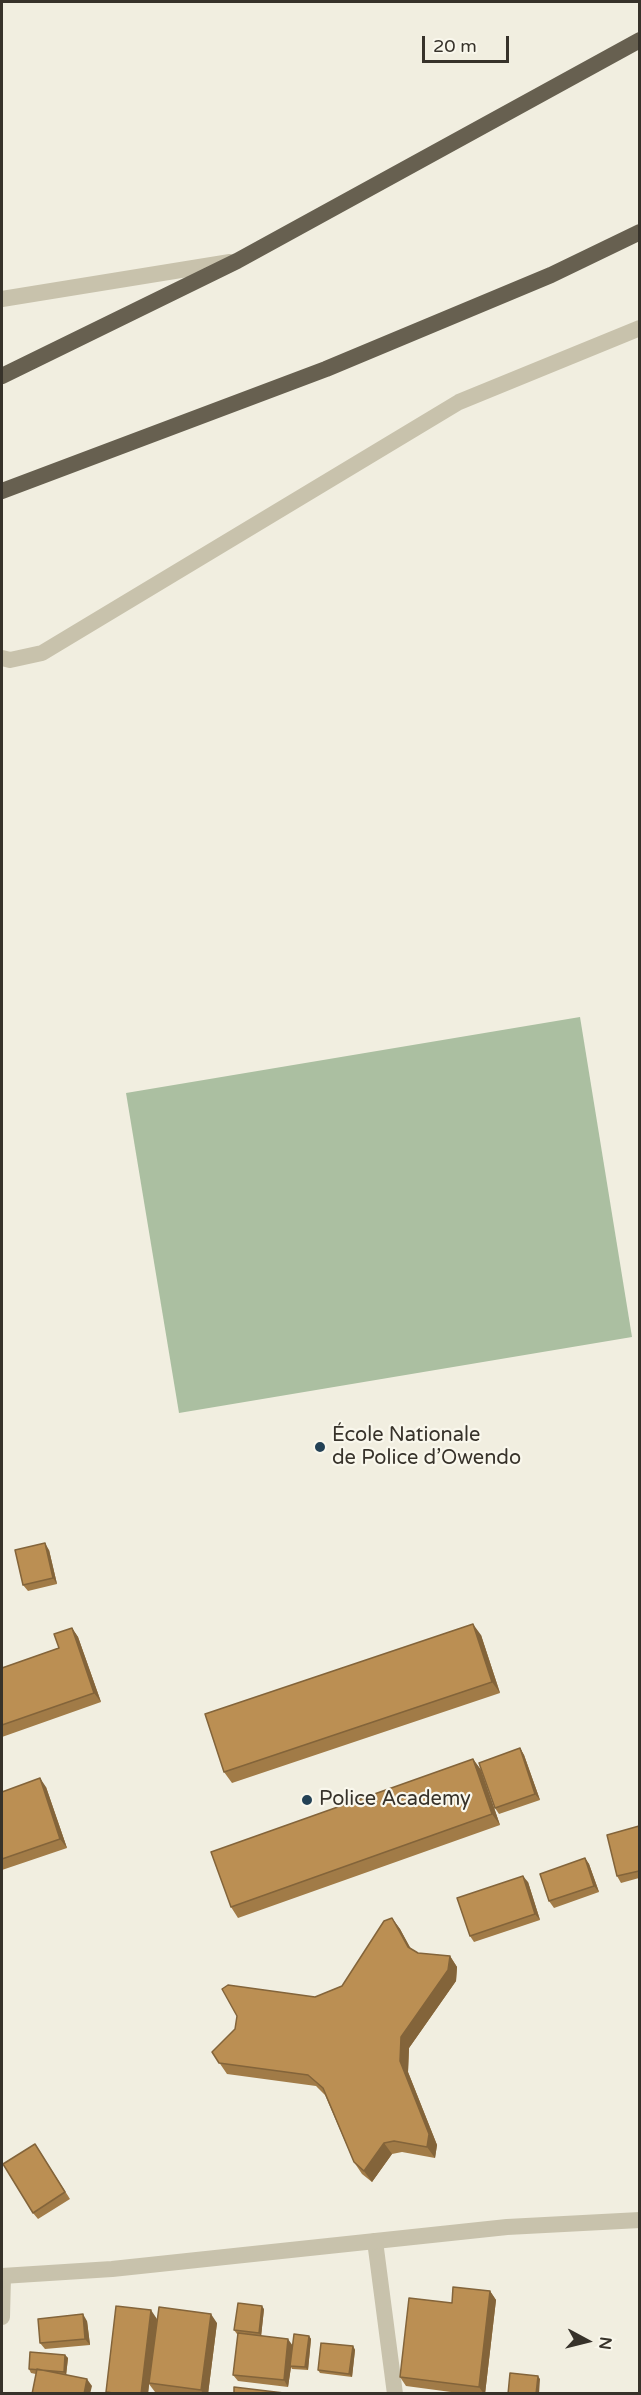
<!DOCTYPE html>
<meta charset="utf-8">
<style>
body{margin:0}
#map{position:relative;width:641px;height:2395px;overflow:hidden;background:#f1eee0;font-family:"Varela Round",sans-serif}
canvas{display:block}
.frame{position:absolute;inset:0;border:3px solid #37322a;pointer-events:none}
.north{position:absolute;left:557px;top:2311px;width:60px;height:60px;-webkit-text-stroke:4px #f9f7ec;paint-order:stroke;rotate:97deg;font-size:16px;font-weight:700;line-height:24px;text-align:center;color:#37322a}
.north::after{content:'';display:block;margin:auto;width:21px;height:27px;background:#37322a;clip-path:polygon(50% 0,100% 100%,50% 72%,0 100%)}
.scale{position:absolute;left:422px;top:36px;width:87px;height:27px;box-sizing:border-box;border:3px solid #37322a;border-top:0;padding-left:8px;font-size:18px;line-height:21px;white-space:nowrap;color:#37322a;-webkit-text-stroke:4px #f9f7ec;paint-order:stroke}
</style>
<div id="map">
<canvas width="641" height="2395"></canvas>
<div class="frame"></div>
<div class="north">N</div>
<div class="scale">20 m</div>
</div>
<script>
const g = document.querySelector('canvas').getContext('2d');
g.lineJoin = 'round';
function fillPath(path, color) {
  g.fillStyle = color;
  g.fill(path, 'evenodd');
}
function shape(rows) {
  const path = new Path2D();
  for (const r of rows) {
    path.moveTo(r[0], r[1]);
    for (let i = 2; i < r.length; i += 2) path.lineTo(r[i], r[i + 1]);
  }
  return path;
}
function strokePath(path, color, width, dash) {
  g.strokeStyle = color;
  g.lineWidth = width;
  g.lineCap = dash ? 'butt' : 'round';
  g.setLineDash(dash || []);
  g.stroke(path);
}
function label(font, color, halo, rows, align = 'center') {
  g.font = font + ' "Varela Round",sans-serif';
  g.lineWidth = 4.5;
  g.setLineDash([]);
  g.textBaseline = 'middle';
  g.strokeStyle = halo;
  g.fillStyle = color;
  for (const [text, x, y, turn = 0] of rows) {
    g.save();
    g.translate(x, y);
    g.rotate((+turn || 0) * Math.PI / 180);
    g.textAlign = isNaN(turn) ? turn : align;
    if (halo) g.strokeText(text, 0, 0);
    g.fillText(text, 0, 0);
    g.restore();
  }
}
const green = shape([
 [580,1017,632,1337,179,1413,126,1093]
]);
const service = shape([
 [2,299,230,262]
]);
const minor = shape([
 [2,658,10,660,42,653,459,402,640,328],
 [375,2241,395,2394],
 [2,2317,3,2276]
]);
const tertiary = shape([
 [2,2276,112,2269,507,2227,640,2220]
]);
const trunk = shape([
 [2,376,237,261,640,40],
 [2,491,326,369,551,275,640,232]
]);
const wall = shape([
 [49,1550,57,1584,28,1591,23,1585],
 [72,1628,78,1637,101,1702,2,1737,2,1668,59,1648],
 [481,1635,500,1693,232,1783,224,1772],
 [520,1748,524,1755,540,1800,499,1814,495,1808],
 [473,1759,481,1770,500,1825,238,1918,231,1907],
 [46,1787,67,1848,2,1870,2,1792],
 [639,1826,639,1878,621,1883,617,1876],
 [585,1858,589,1864,599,1892,554,1908,549,1901],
 [528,1882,540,1920,474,1942,470,1936],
 [392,1918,400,1929,410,1948,418,1953,450,1956,457,1967,456,1981,409,2048,408,2072,437,2145,435,2158,402,2152,392,2154,372,2182,362,2174,354,2162,325,2095,316,2086,227,2074,212,2052,235,2029,237,2016,315,1997,342,1986],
 [39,2150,70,2199,38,2219,33,2213],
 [490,2291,496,2300,485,2394,466,2394,406,2386,400,2377,452,2303],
 [264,2309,261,2336,292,2345,309,2336,311,2339,308,2370,292,2369,291,2367,288,2387,238,2381,233,2375,238,2334,237,2334,234,2330],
 [157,2319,217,2323,208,2394,165,2394,155,2392,149,2384,148,2393,150,2394,107,2394,106,2392],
 [87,2321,90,2345,45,2349,40,2343],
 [353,2346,355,2350,352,2377,320,2373,318,2370],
 [65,2355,68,2358,66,2375,92,2386,31,2373,29,2369]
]);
const shadedWall = shape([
 [45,1543,49,1550,57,1584,53,1578],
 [473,1624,481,1635,500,1693,492,1682],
 [72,1628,78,1637,101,1702,94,1693],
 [520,1748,524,1755,540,1800,535,1794],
 [473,1759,481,1770,500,1825,492,1814],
 [40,1778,46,1787,67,1848,60,1839],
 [585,1858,589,1864,599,1892,594,1886],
 [523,1876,528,1882,540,1920,535,1914],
 [392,1918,400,1929,416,1958,408,1947],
 [450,1956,457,1967,456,1981,409,2048,408,2072,437,2145,435,2158,427,2147,400,2061,401,2037],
 [384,2143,392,2154,372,2182,364,2171],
 [490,2291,496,2300,485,2394,484,2394,479,2387],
 [262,2306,264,2309,261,2337,259,2333],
 [151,2310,157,2319,148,2394,141,2394],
 [83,2314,87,2321,90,2345,85,2339],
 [211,2314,217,2323,208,2394,203,2394,201,2390],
 [309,2336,311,2339,308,2370,305,2367],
 [288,2339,293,2346,290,2366,291,2367,288,2387,284,2380],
 [353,2346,355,2350,352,2377,349,2374],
 [65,2355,68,2358,66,2376,64,2372],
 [538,2376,540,2379,539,2394,536,2394],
 [87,2379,92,2386,90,2394,84,2394]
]);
const building = shape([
 [45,1543,53,1578,23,1585,15,1550,45,1543],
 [473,1624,492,1682,224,1772,205,1714,473,1624],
 [72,1628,94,1693,2,1725,2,1668,59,1648,54,1634,72,1628],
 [520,1748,535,1794,495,1808,479,1763,520,1748],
 [473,1759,492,1814,231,1907,211,1852,473,1759],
 [40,1778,60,1839,2,1859,2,1792,40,1778],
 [639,1826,639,1871,617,1876,607,1835,639,1826],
 [585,1858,594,1886,549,1901,540,1874,585,1858],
 [523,1876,535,1914,470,1936,457,1898,523,1876],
 [392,1918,408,1947,418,1953,450,1956,448,1970,401,2037,400,2061,429,2134,427,2147,394,2141,384,2143,364,2171,354,2162,323,2088,308,2075,219,2063,212,2052,235,2029,237,2016,222,1989,228,1985,315,1997,342,1986,384,1921,392,1918],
 [35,2144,65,2192,33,2213,3,2164,35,2144],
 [453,2287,490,2291,479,2387,400,2377,409,2298,452,2303,453,2287],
 [238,2303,262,2306,259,2333,234,2330,238,2303],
 [116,2306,151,2310,141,2394,113,2394,113,2393,106,2392,116,2306],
 [159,2307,211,2314,201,2390,149,2383,159,2307],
 [83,2314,85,2339,40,2343,38,2319,83,2314],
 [238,2333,288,2339,284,2380,233,2375,238,2333],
 [294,2334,309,2336,305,2367,290,2366,294,2334],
 [321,2343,353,2346,349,2374,318,2370,321,2343],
 [30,2352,65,2355,64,2372,29,2369,30,2352],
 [37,2369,87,2379,84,2394,32,2394,37,2369],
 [510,2373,538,2376,536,2394,508,2394,510,2373],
 [234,2387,284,2393,234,2394,234,2387]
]);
const markers = [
 [320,1447,6,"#234155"],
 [307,1800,6,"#234155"]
];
const poiNames = [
 ["École Nationale",332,1436],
 ["de Police d’Owendo",332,1459],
 ["Police Academy",319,1800]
];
fillPath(green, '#abbfa1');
strokePath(service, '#c8c2ac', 16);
strokePath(minor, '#c8c2ac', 16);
strokePath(tertiary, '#c8c2ac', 16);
strokePath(trunk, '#676050', 16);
fillPath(wall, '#a17b47');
fillPath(shadedWall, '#83643a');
fillPath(building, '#bb8f53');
strokePath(building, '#83643a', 1.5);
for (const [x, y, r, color] of markers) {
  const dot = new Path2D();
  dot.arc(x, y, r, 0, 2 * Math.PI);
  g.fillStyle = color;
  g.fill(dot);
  strokePath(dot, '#f9f7ec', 2);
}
label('20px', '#37322a', '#f9f7ec', poiNames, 'left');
</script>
